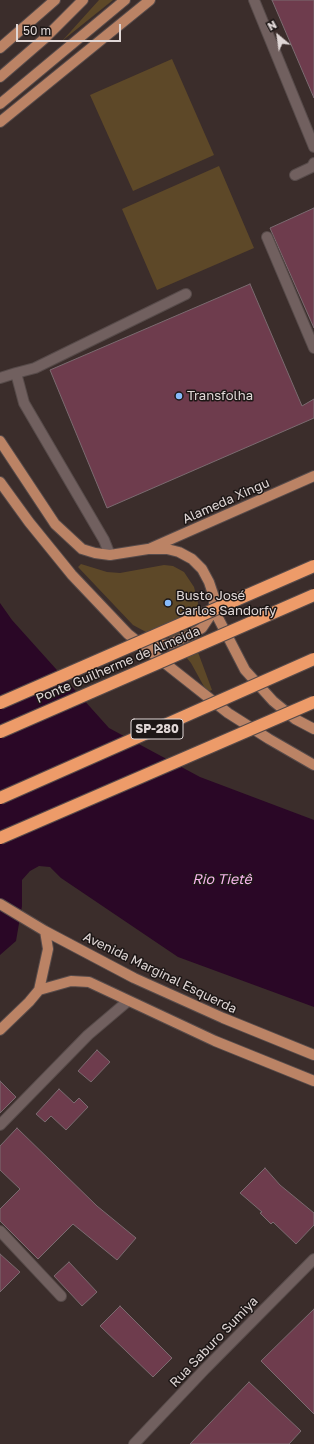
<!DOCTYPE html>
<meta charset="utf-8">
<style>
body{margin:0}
#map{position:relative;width:314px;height:1444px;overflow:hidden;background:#3b2d2b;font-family:"Golos Text",sans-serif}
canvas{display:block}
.north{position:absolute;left:258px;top:16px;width:40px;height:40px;-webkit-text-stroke:3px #1d1716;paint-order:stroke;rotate:331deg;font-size:11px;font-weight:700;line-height:16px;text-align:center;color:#e0d7d6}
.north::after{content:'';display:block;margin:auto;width:14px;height:18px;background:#e0d7d6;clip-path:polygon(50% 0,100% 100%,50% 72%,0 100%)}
.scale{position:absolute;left:16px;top:24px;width:105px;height:18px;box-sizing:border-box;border:2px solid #e0d7d6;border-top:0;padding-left:5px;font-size:12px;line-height:14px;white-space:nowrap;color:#e0d7d6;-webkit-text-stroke:3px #1d1716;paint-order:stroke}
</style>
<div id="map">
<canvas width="314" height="1444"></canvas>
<div class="north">N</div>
<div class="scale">50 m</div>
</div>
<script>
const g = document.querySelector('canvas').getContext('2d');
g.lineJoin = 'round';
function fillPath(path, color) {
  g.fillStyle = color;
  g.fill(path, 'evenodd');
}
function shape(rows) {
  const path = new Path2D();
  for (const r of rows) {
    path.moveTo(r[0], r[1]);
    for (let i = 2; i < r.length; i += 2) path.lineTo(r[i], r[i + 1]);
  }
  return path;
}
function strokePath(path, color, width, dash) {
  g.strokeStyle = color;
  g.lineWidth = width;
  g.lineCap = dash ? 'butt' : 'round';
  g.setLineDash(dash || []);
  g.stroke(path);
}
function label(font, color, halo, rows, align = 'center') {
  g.font = font + ' "Golos Text",sans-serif';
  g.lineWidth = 3;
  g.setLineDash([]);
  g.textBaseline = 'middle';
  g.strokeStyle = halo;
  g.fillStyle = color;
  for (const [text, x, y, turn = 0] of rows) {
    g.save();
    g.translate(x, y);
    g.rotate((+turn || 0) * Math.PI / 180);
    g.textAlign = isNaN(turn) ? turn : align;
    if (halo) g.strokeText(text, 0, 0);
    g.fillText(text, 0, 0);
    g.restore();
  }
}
const green = shape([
 [99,0,113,0,62,41],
 [172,59,214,155,133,191,90,95],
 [219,166,254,248,157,290,122,209],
 [81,564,107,572,120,573,164,565,173,566,184,572,194,587,199,607,207,623,189,628,212,690,207,692,191,663,168,636,146,632,133,625,78,567]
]);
const water = shape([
 [0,603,12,620,109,728,200,777,314,820,314,1007,178,957,61,878,50,867,39,866,30,871,22,880,22,906,16,941,0,955]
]);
const building = shape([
 [272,0,314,0,314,98,272,0],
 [314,208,314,328,270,228,314,208],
 [250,284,302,406,314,399,314,418,107,508,50,370,250,284],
 [97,1050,110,1062,91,1082,78,1071,97,1050],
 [0,1081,16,1097,0,1113,0,1081],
 [59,1089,74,1103,79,1098,88,1107,66,1130,51,1116,45,1122,36,1114,59,1089],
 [17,1128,97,1206,136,1238,117,1260,73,1224,38,1259,0,1221,0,1209,20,1189,0,1170,0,1146,17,1128],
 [265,1168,280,1185,314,1213,314,1225,296,1244,273,1222,271,1224,260,1213,262,1212,240,1193,265,1168],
 [0,1254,20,1272,0,1292,0,1254],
 [69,1262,97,1292,82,1306,54,1276,69,1262],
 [120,1306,172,1358,153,1377,100,1326,120,1306],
 [314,1309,314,1414,261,1361,314,1309],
 [249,1382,301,1431,289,1444,190,1444,249,1382]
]);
const minor = shape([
 [254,0,314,147],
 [295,175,312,167,314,163],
 [267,237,314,348],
 [0,378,16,373],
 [110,555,104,540,24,403,16,373,35,368,186,294],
 [0,1125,88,1035,128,1001],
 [0,1231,61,1296],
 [134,1444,205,1369,314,1259]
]);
const major = shape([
 [0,48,55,0],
 [0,77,44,39,83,0],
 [0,104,125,0],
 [0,122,150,0],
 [0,441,55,524,82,549,95,553,110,555,148,549,167,549,179,552,192,559,202,569,209,582,214,597,214,610,245,670,273,701,295,719,314,729],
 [0,482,29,522,72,575,128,634,228,713,269,739,314,765],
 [151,548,314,476],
 [146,648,170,644,192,634,202,628,214,610],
 [0,904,45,931,134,978,223,1018,314,1055],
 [39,990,71,981,89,982,215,1041,314,1081],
 [0,1030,29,1002,39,990,48,949,45,931]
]);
const highwayBridge = shape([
 [0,703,314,566],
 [0,732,314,595],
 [0,798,314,659],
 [0,838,314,702]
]);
const markers = [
 [179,396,4,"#87bbfb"],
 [168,603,4,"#87bbfb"]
];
const shields = [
 [157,729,52]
];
const shieldNames = [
 ["SP-280",157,729]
];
const poiNames = [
 ["Transfolha",187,396],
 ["Busto José",176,596],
 ["Carlos Sandorfy",176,611]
];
const streetNames = [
 ["Alameda Xingu",226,501,-24],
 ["Ponte Guilherme de Almeida",118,665,-23],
 ["Avenida Marginal Esquerda",160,973,26],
 ["Rua Saburo Sumiya",214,1342,-46]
];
const waterNames = [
 ["Rio Tietê",222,880]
];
fillPath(green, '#5d4828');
fillPath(water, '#2a0726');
fillPath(building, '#6e3c4d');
strokePath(building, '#7b6b70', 1);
strokePath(minor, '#574b4a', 12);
strokePath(major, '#574b4a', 12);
strokePath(minor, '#71605f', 10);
strokePath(major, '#bb8365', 10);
strokePath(highwayBridge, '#574b4a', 14, []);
strokePath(highwayBridge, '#ed9b69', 12);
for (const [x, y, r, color] of markers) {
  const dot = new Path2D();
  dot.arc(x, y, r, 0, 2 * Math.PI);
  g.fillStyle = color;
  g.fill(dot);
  strokePath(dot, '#1d1716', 1.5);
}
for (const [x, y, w] of shields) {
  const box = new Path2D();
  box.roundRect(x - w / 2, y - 10, w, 20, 3);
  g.fillStyle = '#1d1716';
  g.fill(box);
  strokePath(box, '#e0d7d6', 1);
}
label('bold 12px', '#e0d7d6', null, shieldNames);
label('13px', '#e0d7d6', '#1d1716', poiNames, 'left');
label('13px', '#e0d7d6', '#1d1716', streetNames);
label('italic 14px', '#f7b5ec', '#1d1716', waterNames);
</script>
